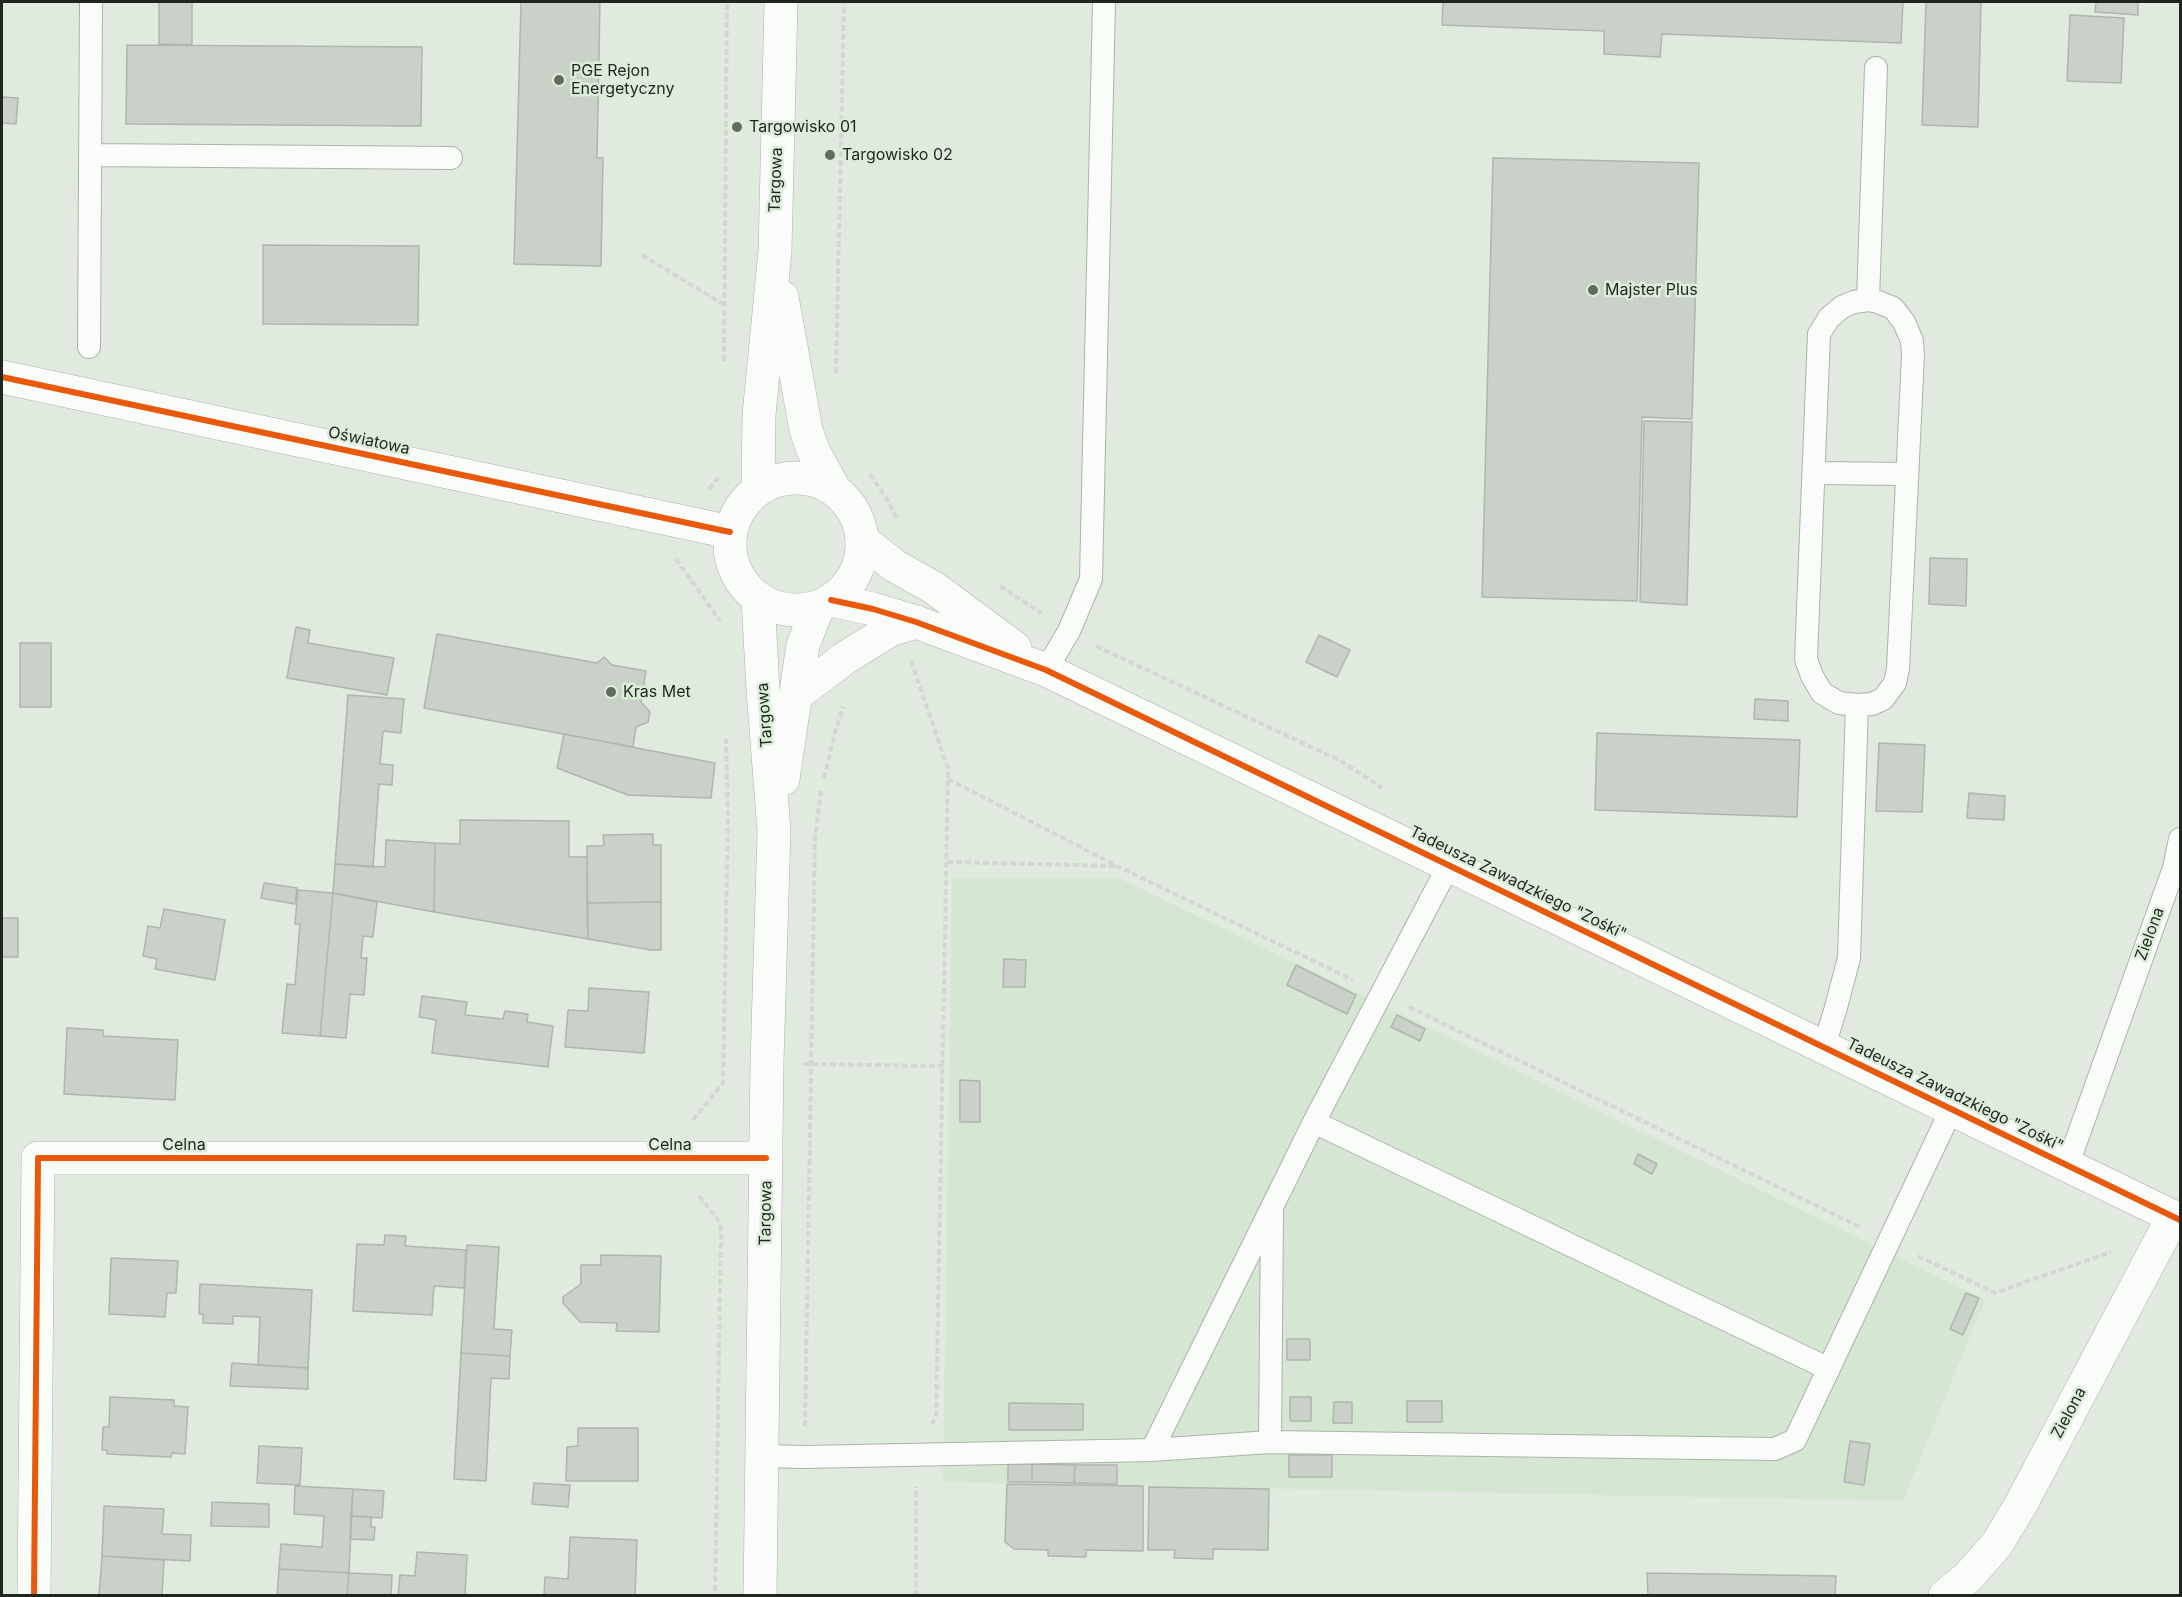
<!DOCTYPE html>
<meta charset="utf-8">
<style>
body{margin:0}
#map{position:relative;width:2182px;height:1597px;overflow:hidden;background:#e0eade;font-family:Inter,sans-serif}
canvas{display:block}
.frame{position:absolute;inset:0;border:3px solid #1f261e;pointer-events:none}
</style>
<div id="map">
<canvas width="2182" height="1597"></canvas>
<div class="frame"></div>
</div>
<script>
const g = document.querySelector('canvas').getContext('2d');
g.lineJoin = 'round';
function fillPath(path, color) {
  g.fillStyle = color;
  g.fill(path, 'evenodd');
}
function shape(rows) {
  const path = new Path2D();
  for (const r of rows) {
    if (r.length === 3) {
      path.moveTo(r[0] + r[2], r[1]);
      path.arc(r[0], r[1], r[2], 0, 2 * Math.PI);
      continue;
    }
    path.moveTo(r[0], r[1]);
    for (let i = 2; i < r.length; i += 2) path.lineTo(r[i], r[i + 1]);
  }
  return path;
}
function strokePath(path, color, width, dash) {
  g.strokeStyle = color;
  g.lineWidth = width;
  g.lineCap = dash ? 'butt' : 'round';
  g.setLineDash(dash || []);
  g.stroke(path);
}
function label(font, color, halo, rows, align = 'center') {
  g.font = font + ' Inter,sans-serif';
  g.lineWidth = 5;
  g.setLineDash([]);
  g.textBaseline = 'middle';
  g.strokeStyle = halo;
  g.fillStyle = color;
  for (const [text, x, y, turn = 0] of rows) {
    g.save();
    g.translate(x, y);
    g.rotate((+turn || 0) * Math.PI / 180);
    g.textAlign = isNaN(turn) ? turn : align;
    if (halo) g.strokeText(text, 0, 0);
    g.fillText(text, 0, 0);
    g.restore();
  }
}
const built = shape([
 [952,878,1118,878,1397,1012,1985,1300,1903,1501,943,1482]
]);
const building = shape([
 [159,2,192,2,192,45,159,44,159,2],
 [521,2,600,2,597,158,603,158,601,266,514,264,521,2],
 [1443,2,1903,2,1901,43,1662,34,1660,57,1604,54,1604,31,1442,25,1443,2],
 [1926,2,1981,2,1978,127,1922,125,1926,2],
 [2096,2,2138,2,2138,15,2095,12,2096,2],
 [2070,15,2124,18,2121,83,2067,81,2070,15],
 [127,45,422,47,421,126,126,124,127,45],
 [2,97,18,98,16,124,2,123,2,97],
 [1493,158,1699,163,1692,419,1642,417,1637,601,1482,597,1493,158],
 [263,245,419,246,418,325,263,324,263,245],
 [1644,421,1692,422,1687,605,1640,602,1644,421],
 [1930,558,1967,559,1966,606,1929,604,1930,558],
 [296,627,310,630,308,643,394,658,387,695,287,678,296,627],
 [437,634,597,663,604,657,612,665,646,671,641,702,650,712,648,722,636,727,633,747,424,708,437,634],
 [1319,635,1350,650,1337,677,1306,662,1319,635],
 [20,643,51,643,51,707,20,707,20,643],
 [348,695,404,699,401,733,383,731,380,764,393,765,392,785,379,784,373,867,335,864,348,695],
 [1755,699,1788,701,1788,721,1754,719,1755,699],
 [1597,733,1800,740,1797,817,1595,810,1597,733],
 [564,734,715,763,711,798,628,795,557,768,564,734],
 [1879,743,1925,745,1922,812,1876,811,1879,743],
 [1969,793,2005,796,2004,820,1967,818,1969,793],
 [460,820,569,821,569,857,587,857,588,939,434,912,435,843,460,844,460,820],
 [653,834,653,845,661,845,661,902,587,903,587,846,604,846,603,835,653,834],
 [386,840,435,843,434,912,333,893,335,864,385,867,386,840],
 [264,883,297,888,295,904,261,898,264,883],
 [298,890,333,893,320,1036,282,1033,287,984,295,985,300,924,295,924,298,890],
 [333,893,377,902,373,937,363,936,361,958,367,958,364,995,350,994,346,1038,320,1036,333,893],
 [661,902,661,950,651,950,588,939,587,903,661,902],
 [164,909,225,920,215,980,155,969,157,959,143,956,148,926,160,928,164,909],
 [2,918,18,918,18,957,2,957,2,918],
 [1004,959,1026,960,1025,987,1003,987,1004,959],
 [1296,965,1356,995,1347,1014,1287,985,1296,965],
 [589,988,649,992,644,1053,565,1047,568,1010,588,1011,589,988],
 [422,996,467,1002,465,1015,503,1019,505,1011,528,1014,527,1022,553,1026,548,1067,432,1053,436,1020,419,1017,422,996],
 [1397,1015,1425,1029,1420,1041,1391,1027,1397,1015],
 [67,1028,103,1030,103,1036,178,1040,175,1100,64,1094,67,1028],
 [960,1080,980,1081,980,1122,960,1122,960,1080],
 [1638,1154,1657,1164,1652,1174,1634,1164,1638,1154],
 [385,1235,406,1236,405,1246,466,1250,464,1288,434,1286,432,1315,353,1311,357,1244,384,1245,385,1235],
 [467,1245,499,1247,494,1329,512,1330,510,1356,461,1353,467,1245],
 [601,1255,661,1256,659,1332,616,1331,617,1323,580,1322,563,1303,563,1297,581,1284,581,1265,601,1265,601,1255],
 [111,1258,178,1261,176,1293,167,1293,165,1317,109,1314,111,1258],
 [200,1284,312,1290,308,1368,258,1365,260,1317,233,1316,233,1324,203,1323,203,1314,199,1314,200,1284],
 [1966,1293,1979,1298,1963,1335,1950,1329,1966,1293],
 [1287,1339,1310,1339,1310,1360,1287,1360,1287,1339],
 [461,1353,510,1356,509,1379,491,1378,486,1481,454,1479,461,1353],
 [232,1363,308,1368,308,1389,230,1386,232,1363],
 [110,1397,174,1400,174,1406,188,1407,185,1454,172,1453,171,1457,107,1454,107,1450,102,1450,103,1427,109,1427,110,1397],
 [1290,1397,1311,1397,1311,1421,1290,1421,1290,1397],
 [1407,1401,1442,1401,1442,1422,1407,1422,1407,1401],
 [1334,1402,1352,1402,1352,1423,1333,1423,1334,1402],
 [1009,1403,1083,1404,1083,1430,1009,1430,1009,1403],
 [578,1428,638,1428,638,1481,566,1481,567,1447,578,1446,578,1428],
 [1850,1441,1870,1444,1864,1485,1844,1482,1850,1441],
 [259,1446,302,1448,300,1485,257,1483,259,1446],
 [1289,1455,1332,1455,1332,1477,1289,1477,1289,1455],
 [1008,1464,1032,1464,1032,1482,1008,1482,1008,1464],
 [1032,1464,1075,1465,1074,1483,1032,1482,1032,1464],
 [1075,1465,1117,1465,1117,1484,1074,1483,1075,1465],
 [534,1483,570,1485,568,1507,532,1504,534,1483],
 [1007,1484,1143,1486,1143,1551,1086,1550,1086,1557,1048,1556,1048,1550,1014,1549,1005,1542,1007,1484],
 [295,1486,353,1489,349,1573,279,1569,281,1544,322,1547,324,1516,294,1514,295,1486],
 [1149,1487,1269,1489,1268,1550,1213,1549,1213,1559,1174,1558,1175,1550,1148,1550,1149,1487],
 [353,1489,384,1491,382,1518,351,1516,353,1489],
 [212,1502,269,1504,269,1527,211,1526,212,1502],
 [104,1506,164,1509,162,1534,191,1535,190,1561,102,1556,104,1506],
 [351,1516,371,1517,371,1527,375,1527,374,1540,350,1539,351,1516],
 [570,1537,637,1540,635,1596,544,1596,545,1577,568,1579,570,1537],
 [417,1552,467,1555,465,1596,398,1596,400,1575,415,1576,417,1552],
 [102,1556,164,1560,162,1596,99,1596,102,1556],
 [279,1569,349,1573,347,1596,277,1596,279,1569],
 [349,1573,392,1575,391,1596,347,1596,349,1573],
 [1647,1573,1836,1576,1835,1596,1648,1596,1647,1573]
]);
const path = shape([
 [642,255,723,304],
 [724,361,727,2],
 [836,373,844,2],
 [870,474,888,501,897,518],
 [709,489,719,476],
 [676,559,720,621],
 [1000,586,1041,613],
 [1096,646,1341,761,1382,788],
 [911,661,948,768,936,1416,932,1424],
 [824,778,836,729,843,707],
 [948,779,1119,867,1353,980],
 [947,862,1117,866],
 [1409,1007,1860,1227],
 [803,1064,943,1066],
 [693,1120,723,1083,728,815,726,739],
 [699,1196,719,1221,721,1231,715,1596],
 [1918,1256,1995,1293,2111,1252],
 [805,1426,815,839,821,791],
 [916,1596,916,1487]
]);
const lane = shape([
 [90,155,451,158],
 [1868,300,1876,68],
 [89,347,91,2],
 [1814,473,1907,474],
 [1046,670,1069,631,1091,579,1104,2],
 [1824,1046,1835,1011,1849,958,1857,705,1839,703,1822,693,1812,676,1806,659,1819,334,1829,318,1842,307,1854,302,1868,300,1878,302,1893,308,1904,322,1912,341,1913,355,1898,669,1895,683,1883,699,1872,704,1857,705],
 [1314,1122,1829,1369],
 [2068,1164,2174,868,2180,839],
 [1270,1442,1272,1213],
 [1152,1450,1314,1122,1449,865],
 [762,1456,805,1457,1152,1450,1270,1442,1775,1449,1795,1440,1952,1108]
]);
const street = shape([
 [2,377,730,532],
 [862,540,895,566,934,588,1015,648],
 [831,600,873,609,916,622,1046,670,2180,1220],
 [34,1596,38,1158,766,1158],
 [1945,1596,1968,1577,1997,1544,2020,1506,2173,1217]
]);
const secondary = shape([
 [782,297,806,430,813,450,834,489],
 [796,544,66],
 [758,489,759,415,775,251,781,2],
 [758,598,763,690,774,831,767,1062,760,1596],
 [796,695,845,658,890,630,916,622],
 [783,779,803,645,818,607]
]);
const cycleway = shape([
 [2,377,730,532],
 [831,600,873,609,916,622,1046,670,2180,1220],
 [34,1596,38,1158,766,1158]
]);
const markers = [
 [559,80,6,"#636b61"],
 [737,127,6,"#636b61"],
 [830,155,6,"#636b61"],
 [1593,290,6,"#636b61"],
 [611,692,6,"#636b61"]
];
const poiNames = [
 ["PGE Rejon",571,71],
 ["Energetyczny",571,89],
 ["Targowisko 01",749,127],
 ["Targowisko 02",842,155],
 ["Majster Plus",1605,290],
 ["Kras Met",623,692]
];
const streetNames = [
 ["Targowa",776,180,-88],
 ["Oświatowa",369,441,12],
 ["Targowa",765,715,-94],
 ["Tadeusza Zawadzkiego \"Zośki\"",1518,883,26],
 ["Zielona",2150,934,-70],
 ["Tadeusza Zawadzkiego \"Zośki\"",1955,1095,26],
 ["Celna",184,1145],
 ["Celna",670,1145],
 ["Targowa",766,1213,-89],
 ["Zielona",2069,1413,-62]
];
fillPath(built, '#d5e7d3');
fillPath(building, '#c9d1c8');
strokePath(building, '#aeb6ad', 1.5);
strokePath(lane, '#acb3aa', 24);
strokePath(street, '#acb3aa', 34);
strokePath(secondary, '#acb3aa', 34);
strokePath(path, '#d4d7d4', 4, [6, 3]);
strokePath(lane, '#fafcfa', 22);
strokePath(street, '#fafcfa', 33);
strokePath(secondary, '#fafcfa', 33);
strokePath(cycleway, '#e8590c', 6);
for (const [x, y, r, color] of markers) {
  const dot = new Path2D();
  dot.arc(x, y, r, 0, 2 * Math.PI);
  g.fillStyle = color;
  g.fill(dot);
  strokePath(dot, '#dceeda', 2);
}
label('16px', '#1f261e', '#dceeda', poiNames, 'left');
label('16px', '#1f261e', '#dceeda', streetNames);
</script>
